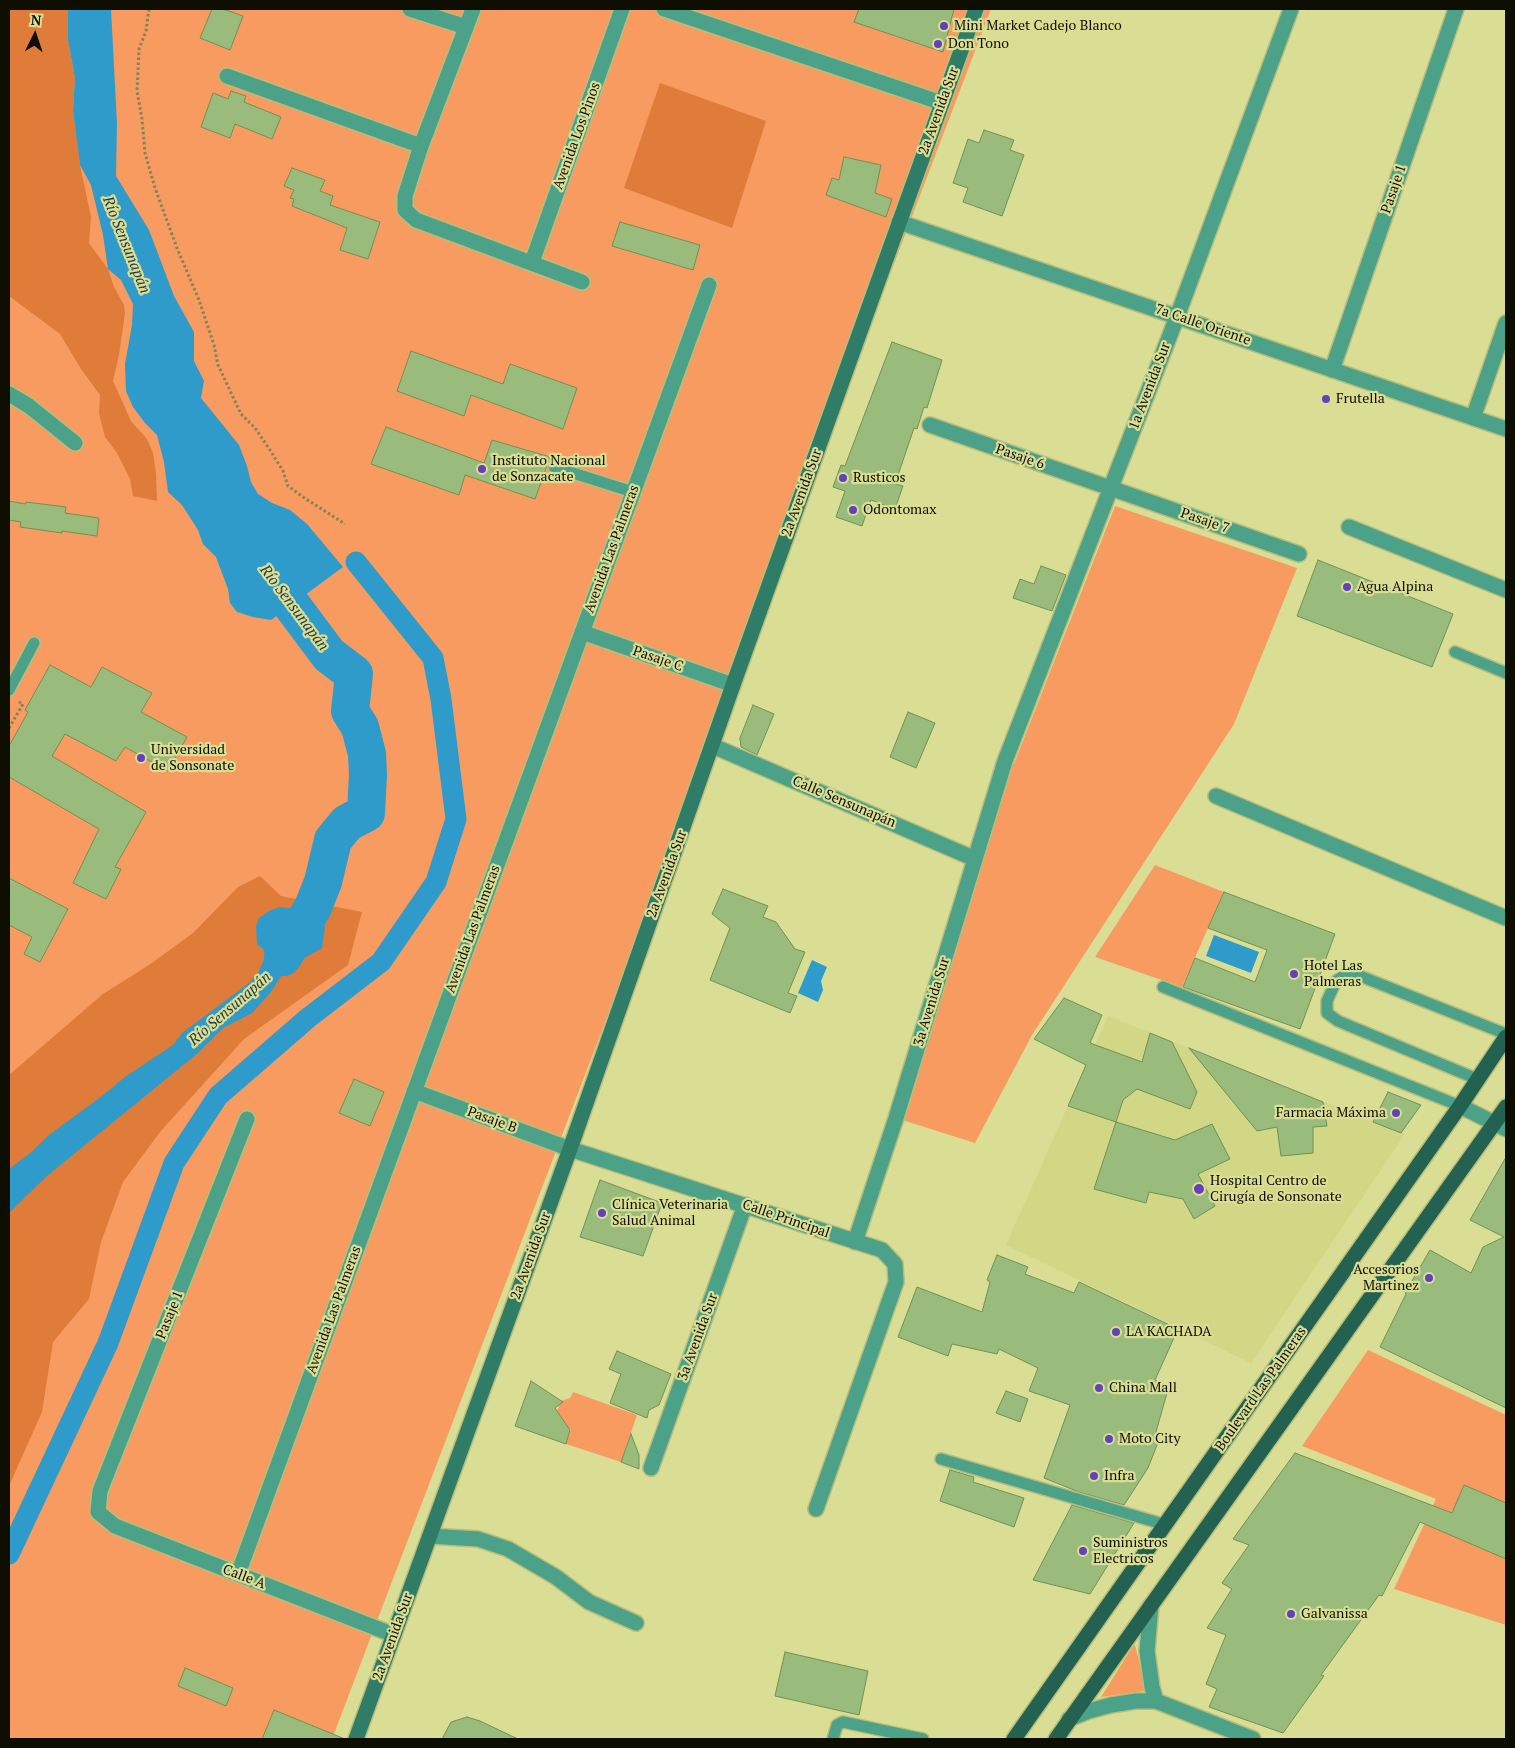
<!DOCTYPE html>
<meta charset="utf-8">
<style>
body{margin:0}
#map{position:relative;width:1515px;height:1748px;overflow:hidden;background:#d9de94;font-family:"PT Serif",serif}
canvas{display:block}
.frame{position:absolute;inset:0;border:10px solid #0e0e00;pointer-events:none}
.north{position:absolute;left:10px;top:10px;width:50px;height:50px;-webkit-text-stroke:4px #d9de94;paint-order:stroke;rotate:4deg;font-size:14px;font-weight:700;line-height:20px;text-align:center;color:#0e0e00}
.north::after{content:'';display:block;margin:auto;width:18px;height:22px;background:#0e0e00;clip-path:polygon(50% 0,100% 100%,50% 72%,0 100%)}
</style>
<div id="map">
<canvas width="1515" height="1748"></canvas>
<div class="frame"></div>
<div class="north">N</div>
</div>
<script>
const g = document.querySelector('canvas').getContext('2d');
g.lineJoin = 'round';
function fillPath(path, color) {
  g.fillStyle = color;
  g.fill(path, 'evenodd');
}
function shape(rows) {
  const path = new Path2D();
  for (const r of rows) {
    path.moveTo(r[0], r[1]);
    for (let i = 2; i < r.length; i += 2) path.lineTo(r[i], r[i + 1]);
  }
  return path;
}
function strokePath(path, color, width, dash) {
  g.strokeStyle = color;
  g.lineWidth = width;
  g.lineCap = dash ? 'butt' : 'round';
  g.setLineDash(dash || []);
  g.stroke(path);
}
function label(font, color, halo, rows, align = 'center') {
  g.font = font + ' "PT Serif",serif';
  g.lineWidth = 4.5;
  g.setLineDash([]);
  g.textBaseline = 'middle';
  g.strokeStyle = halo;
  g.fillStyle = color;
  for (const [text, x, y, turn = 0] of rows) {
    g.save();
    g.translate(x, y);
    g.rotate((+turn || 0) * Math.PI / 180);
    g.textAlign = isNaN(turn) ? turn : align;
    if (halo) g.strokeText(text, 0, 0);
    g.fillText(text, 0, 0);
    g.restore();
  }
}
const built = shape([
 [1108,1016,1405,1134,1251,1363,1006,1245]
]);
const green = shape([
 [9,9,991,9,332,1739,9,1739],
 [1115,506,1297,568,1234,724,1032,1035,975,1143,896,1118,1005,761,1014,764],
 [1155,865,1224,892,1182,987,1095,957],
 [1368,1350,1506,1415,1506,1625,1394,1589,1436,1499,1302,1446],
 [573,1392,637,1415,621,1462,566,1444,571,1429,561,1425,563,1419,557,1411,561,1401,570,1398],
 [1135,1645,1146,1687,1145,1691,1101,1697,1133,1646]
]);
const forest = shape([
 [9,9,68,9,68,40,75,78,73,111,80,165,91,217,89,243,108,269,114,287,124,305,125,313,119,355,113,381,131,421,147,439,153,453,156,473,157,501,133,496,130,479,117,453,105,437,99,413,100,395,81,369,60,334,9,296],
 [660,83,766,121,732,228,624,188],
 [260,876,281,896,362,912,348,965,244,1039,160,1132,123,1182,101,1242,89,1299,53,1342,42,1412,9,1486,9,1075,103,994,149,965,193,933,238,887]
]);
const water = shape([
 [68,9,111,9,117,124,116,176,149,230,174,296,194,332,194,361,204,381,201,398,239,445,247,466,251,482,258,494,272,503,290,510,307,524,343,567,271,620,253,617,237,612,230,603,228,589,216,557,203,544,198,530,182,505,168,492,164,462,157,435,145,423,133,407,126,391,125,364,132,325,133,304,121,280,108,269,103,235,91,185,80,165,73,111,75,78,68,40],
 [279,907,299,909,322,919,325,927,322,948,306,957,290,962,271,992,252,1013,223,1028,198,1053,47,1176,9,1213,9,1169,29,1154,49,1135,102,1096,125,1077,173,1045,182,1033,249,983,258,973,266,955,263,949,257,944,256,926,259,918,269,911],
 [1214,935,1259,952,1251,973,1206,956],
 [812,960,827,967,821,981,823,990,818,1002,798,993]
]);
const canal = shape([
 [9,1554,108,1343,174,1163,218,1096,308,1018,381,962,436,882,456,819,441,699,433,658,356,562]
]);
const river = shape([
 [261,564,329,655,354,674,350,711,360,727,367,754,368,774,366,813,347,823,333,840,323,882,313,907,283,957]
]);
const building = shape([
 [212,9,223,9,243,16,230,50,200,38,212,9],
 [859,9,954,9,943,52,854,22,859,9],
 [231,91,246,96,244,102,281,117,272,139,235,124,230,138,201,127,213,93,228,99,231,91],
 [984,130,1014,140,1010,150,1024,155,1002,216,963,202,968,188,953,183,968,139,979,143,984,130],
 [844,157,881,165,875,193,892,199,886,217,826,195,832,178,839,180,844,157],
 [292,168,325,180,320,191,333,196,330,205,380,222,368,259,340,250,347,228,292,206,294,199,290,198,294,190,284,186,292,168],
 [620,222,700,245,693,270,612,246,620,222],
 [892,342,942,360,927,408,924,407,917,429,914,428,895,484,903,486,895,509,871,500,862,526,836,517,845,491,833,487,841,465,845,466,892,342],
 [411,351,503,384,510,364,577,388,563,429,471,395,464,416,397,391,411,351],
 [386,427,484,463,492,440,550,457,535,499,465,475,459,495,371,464,386,427],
 [9,501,25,504,26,502,66,507,65,513,99,518,97,536,62,531,62,533,20,527,21,522,9,520,9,501],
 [1318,560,1453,614,1432,667,1297,616,1318,560],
 [1041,566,1066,575,1052,611,1013,598,1020,579,1034,584,1041,566],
 [50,665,91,687,102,667,152,693,141,712,187,737,168,771,125,747,116,761,65,734,52,756,146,812,115,867,121,869,106,899,73,883,99,829,9,777,9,746,28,712,25,710,50,665],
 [753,705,774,714,757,755,741,747,740,738,753,705],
 [908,712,935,723,916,768,890,757,908,712],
 [9,878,68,909,40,962,24,954,32,937,9,925,9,878],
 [723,889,768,906,763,917,776,922,795,949,805,952,788,993,797,996,790,1013,710,980,730,928,712,914,723,889],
 [1224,892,1335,934,1300,1029,1183,987,1195,958,1255,982,1267,950,1208,928,1224,892],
 [1064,998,1102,1015,1090,1043,1142,1062,1150,1033,1172,1042,1197,1092,1190,1109,1137,1089,1123,1100,1116,1122,1068,1106,1086,1065,1034,1039,1064,998],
 [1189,1048,1323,1102,1327,1126,1313,1127,1313,1153,1281,1156,1277,1127,1257,1131,1189,1048],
 [354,1079,384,1092,370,1126,339,1113,354,1079],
 [1388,1092,1421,1105,1401,1133,1373,1122,1388,1092],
 [1116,1122,1175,1140,1212,1124,1230,1159,1198,1174,1215,1206,1194,1219,1183,1199,1149,1192,1146,1203,1094,1189,1116,1122],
 [1506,1157,1506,1408,1380,1347,1406,1294,1405,1293,1430,1250,1471,1273,1483,1247,1504,1237,1470,1220,1506,1157],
 [600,1180,662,1203,643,1256,580,1237,600,1180],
 [997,1255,1028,1267,1025,1274,1074,1293,1079,1282,1178,1329,1155,1380,1169,1386,1154,1439,1159,1440,1148,1468,1124,1505,1079,1492,1044,1478,1070,1405,1029,1391,1038,1368,999,1349,997,1354,952,1344,948,1356,898,1337,917,1287,982,1312,990,1282,987,1280,997,1255],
 [617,1351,671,1374,659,1405,649,1410,647,1418,610,1403,621,1374,609,1369,617,1351],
 [531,1381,563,1402,555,1408,570,1430,566,1444,515,1426,531,1381],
 [1006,1391,1028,1399,1020,1422,996,1413,1006,1391],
 [631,1434,639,1455,639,1469,621,1462,631,1434],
 [1295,1453,1452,1513,1464,1485,1506,1503,1506,1559,1420,1522,1382,1596,1379,1595,1321,1675,1324,1676,1283,1733,1209,1707,1217,1689,1206,1684,1226,1635,1207,1628,1232,1589,1222,1583,1249,1545,1233,1539,1295,1453],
 [950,1470,974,1477,973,1482,1024,1498,1014,1527,940,1501,950,1470],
 [1072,1505,1134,1523,1090,1594,1033,1580,1072,1505],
 [785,1652,868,1671,859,1715,775,1696,785,1652],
 [185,1668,233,1688,226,1706,178,1686,185,1668],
 [274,1710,345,1739,262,1739,274,1710],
 [467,1717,480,1721,518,1739,442,1739,451,1722,467,1717]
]);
const path = shape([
 [149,9,146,31,139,49,137,91,142,119,145,153,155,188,177,248,199,300,214,345,218,365,241,414,255,428,268,447,283,471,288,486,306,499,345,524],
 [9,728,23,704,19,702]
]);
const lane = shape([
 [554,467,633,492],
 [1455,652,1506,673],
 [9,690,34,643],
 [1163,987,1460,1106],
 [1477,1079,1338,1021,1327,1013,1327,1001,1336,981,1346,974,1360,976,1506,1034],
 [941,1459,1166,1525],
 [833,1739,837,1725,843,1722,923,1739]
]);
const street = shape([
 [410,9,466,27],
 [473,9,421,146,405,196,405,210,416,220,582,282],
 [664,9,942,103],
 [227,76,421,146],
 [899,222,1506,429],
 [532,262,622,9],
 [1332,370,1456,9],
 [9,394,29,406,75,443],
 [1473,418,1506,323],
 [930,425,1299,554],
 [1349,527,1506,590],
 [582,632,733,685],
 [713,746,975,859],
 [1216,796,1506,918],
 [414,1091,570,1149,882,1250,895,1264,896,1282,816,1509],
 [1460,1106,1506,1129],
 [247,1119,100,1491,98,1512,115,1526,394,1635],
 [855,1242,896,1118,1005,761,1177,317,1291,9],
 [651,1468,745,1205],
 [430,1536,478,1539,508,1549,556,1577,589,1602,636,1623],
 [238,1574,709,285],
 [1151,1605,1147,1651,1152,1687,1156,1701],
 [1069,1719,1089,1711,1111,1705,1136,1701,1156,1701,1253,1739]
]);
const secondary = shape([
 [356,1739,570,1149,733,685,976,9]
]);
const primary = shape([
 [1014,1739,1460,1106,1506,1037],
 [1056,1739,1506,1107]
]);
const markers = [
 [944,26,5,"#6440b9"],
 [938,44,5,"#6440b9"],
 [1326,399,5,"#6440b9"],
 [482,469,5,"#6440b9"],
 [843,478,5,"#6440b9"],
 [853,510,5,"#6440b9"],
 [1347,587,5,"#6440b9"],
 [141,758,5,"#6440b9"],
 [1294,974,5,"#6440b9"],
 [1396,1113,5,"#6440b9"],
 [1199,1189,6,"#6440b9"],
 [602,1213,5,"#6440b9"],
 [1429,1278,5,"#6440b9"],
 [1116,1332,5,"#6440b9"],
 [1099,1388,5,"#6440b9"],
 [1109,1439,5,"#6440b9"],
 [1094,1476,5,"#6440b9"],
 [1083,1551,5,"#6440b9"],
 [1291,1614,5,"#6440b9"]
];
const poiNames = [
 ["Mini Market Cadejo Blanco",954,26],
 ["Don Tono",948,44],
 ["Frutella",1336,399],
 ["Instituto Nacional",492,461],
 ["de Sonzacate",492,477],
 ["Rusticos",853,478],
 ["Odontomax",863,510],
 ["Agua Alpina",1357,587],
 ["Universidad",151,750],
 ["de Sonsonate",151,766],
 ["Hotel Las",1304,966],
 ["Palmeras",1304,982],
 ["Farmacia Máxima",1386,1113,"right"],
 ["Hospital Centro de",1210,1181],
 ["Cirugía de Sonsonate",1210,1197],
 ["Clínica Veterinaria",612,1205],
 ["Salud Animal",612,1221],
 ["Accesorios",1419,1270,"right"],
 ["Martinez",1419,1286,"right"],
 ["LA KACHADA",1126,1332],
 ["China Mall",1109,1388],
 ["Moto City",1119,1439],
 ["Infra",1104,1476],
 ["Suministros",1093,1543],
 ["Electricos",1093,1559],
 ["Galvanissa",1301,1614]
];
const streetNames = [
 ["2a Avenida Sur",939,111,-70],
 ["Avenida Los Pinos",577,136,-70],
 ["Pasaje 1",1394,189,-71],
 ["7a Calle Oriente",1203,325,19],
 ["1a Avenida Sur",1150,386,-69],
 ["Pasaje 6",1020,457,19],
 ["2a Avenida Sur",802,493,-70],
 ["Pasaje 7",1205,521,19],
 ["Avenida Las Palmeras",612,549,-70],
 ["Pasaje C",658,659,19],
 ["Calle Sensunapán",844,802,23],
 ["2a Avenida Sur",667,874,-70],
 ["Avenida Las Palmeras",473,929,-70],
 ["3a Avenida Sur",932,1002,-73],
 ["Pasaje B",492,1120,20],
 ["Calle Principal",786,1219,19],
 ["2a Avenida Sur",531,1256,-70],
 ["Avenida Las Palmeras",334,1310,-70],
 ["Pasaje 1",170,1315,-68],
 ["3a Avenida Sur",698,1337,-70],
 ["Boulevard Las Palmeras",1261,1389,-55],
 ["Calle A",244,1577,21],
 ["2a Avenida Sur",393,1637,-70]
];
const waterNames = [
 ["Río Sensunapán",126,245,68],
 ["Río Sensunapán",294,608,53],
 ["Río Sensunapán",230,1009,-41]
];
fillPath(built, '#d1d784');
fillPath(green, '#f89b60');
fillPath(forest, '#e07c39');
fillPath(water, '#2e9bca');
strokePath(canal, '#2e9bca', 21);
strokePath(river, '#2e9bca', 38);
fillPath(building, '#99bc7c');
strokePath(building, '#709153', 1);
strokePath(lane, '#b9bd7c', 14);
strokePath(street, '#b9bd7c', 18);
strokePath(secondary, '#b9bd7c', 18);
strokePath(primary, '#b9bd7c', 18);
strokePath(path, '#818454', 3, [2.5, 2.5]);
strokePath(lane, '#4ba289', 11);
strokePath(street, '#4ba289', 15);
strokePath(secondary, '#2f7d67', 15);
strokePath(primary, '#236250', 15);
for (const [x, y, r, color] of markers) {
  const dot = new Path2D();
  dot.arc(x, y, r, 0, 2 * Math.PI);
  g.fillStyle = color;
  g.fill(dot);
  strokePath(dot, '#d9de94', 2);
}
label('14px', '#0e0e00', '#d9de94', poiNames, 'left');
label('14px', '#0e0e00', '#d9de94', streetNames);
label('italic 15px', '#243b46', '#d9de94', waterNames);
</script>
